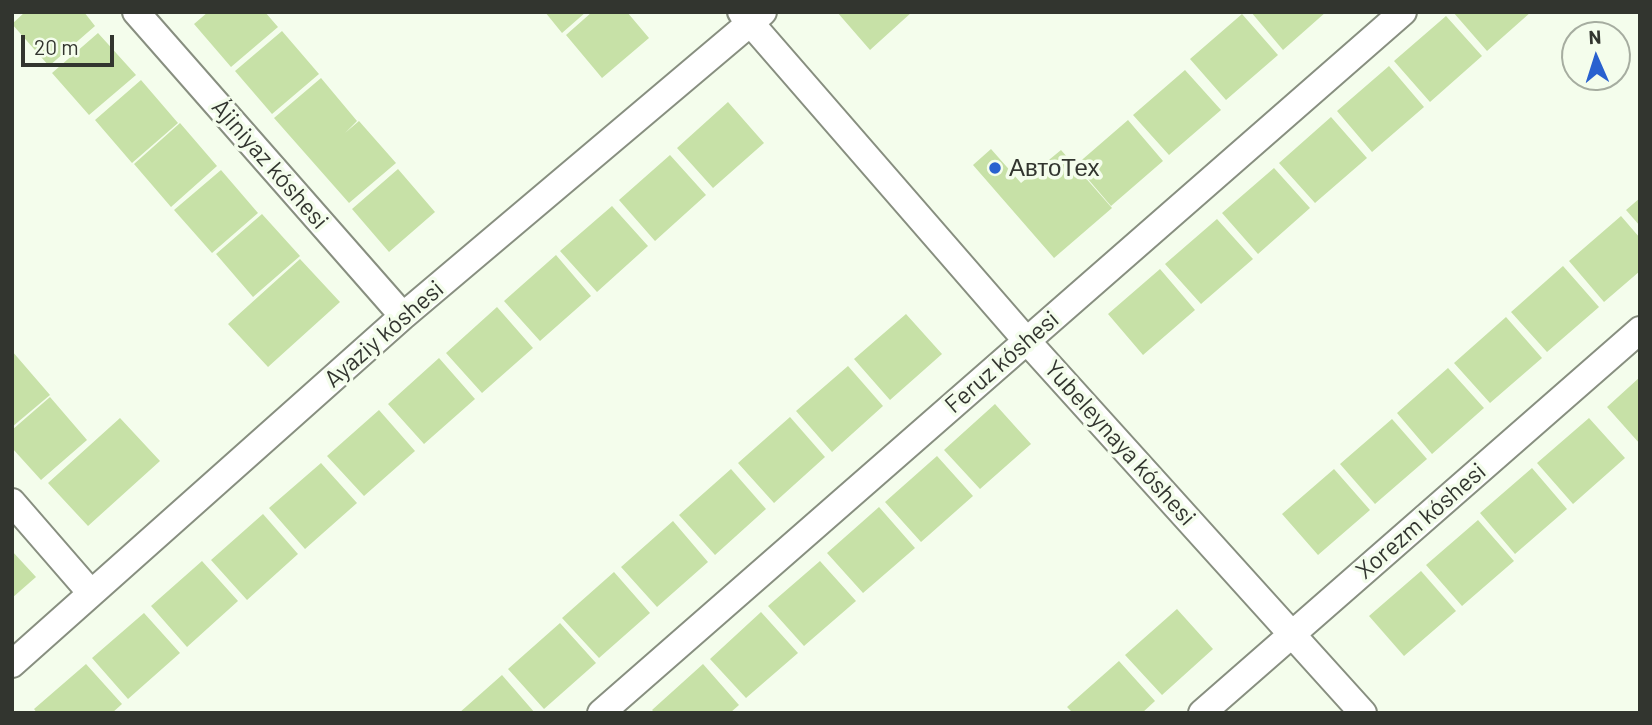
<!DOCTYPE html>
<meta charset="utf-8">
<style>
body{margin:0}
#map{position:relative;width:1652px;height:725px;overflow:hidden;background:#f4fdec;font-family:Barlow,sans-serif}
canvas{display:block}
.frame{position:absolute;inset:0;border:14px solid #32352f;pointer-events:none}
.north{position:absolute;left:1561px;top:21px;width:70px;height:70px;box-sizing:border-box;background:#f4fdec;border:2px solid #a6ada0;border-radius:50%;rotate:357deg;font-size:19px;font-weight:700;line-height:28px;text-align:center;color:#32352f}
.north::after{content:'';display:block;margin:auto;width:24px;height:32px;background:#2961cf;clip-path:polygon(50% 0,100% 100%,50% 72%,0 100%)}
.scale{position:absolute;left:21px;top:35px;width:93px;height:32px;box-sizing:border-box;border:4px solid #32352f;border-top:0;padding-left:9px;font-size:21px;line-height:24px;white-space:nowrap;color:#32352f;-webkit-text-stroke:5px #f4fdec;paint-order:stroke}
</style>
<div id="map">
<canvas width="1652" height="725"></canvas>
<div class="frame"></div>
<div class="north">N</div>
<div class="scale">20 m</div>
</div>
<script>
const g = document.querySelector('canvas').getContext('2d');
g.lineJoin = 'round';
function fillPath(path, color) {
  g.fillStyle = color;
  g.fill(path, 'evenodd');
}
function shape(rows) {
  const path = new Path2D();
  for (const r of rows) {
    path.moveTo(r[0], r[1]);
    for (let i = 2; i < r.length; i += 2) path.lineTo(r[i], r[i + 1]);
  }
  return path;
}
function strokePath(path, color, width, dash) {
  g.strokeStyle = color;
  g.lineWidth = width;
  g.lineCap = dash ? 'butt' : 'round';
  g.setLineDash(dash || []);
  g.stroke(path);
}
function label(font, color, halo, rows, align = 'center') {
  g.font = font + ' Barlow,sans-serif';
  g.lineWidth = 7;
  g.setLineDash([]);
  g.textBaseline = 'middle';
  g.strokeStyle = halo;
  g.fillStyle = color;
  for (const [text, x, y, turn = 0] of rows) {
    g.save();
    g.translate(x, y);
    g.rotate((+turn || 0) * Math.PI / 180);
    g.textAlign = isNaN(turn) ? turn : align;
    if (halo) g.strokeText(text, 0, 0);
    g.fillText(text, 0, 0);
    g.restore();
  }
}
const building = shape([
 [25,12,84,12,95,26,49,66,12,24],
 [208,12,265,12,278,27,231,67,194,24],
 [545,12,586,12,562,33],
 [592,12,627,12,649,38,602,78,566,35],
 [837,12,912,12,870,50],
 [1251,12,1326,12,1283,50],
 [1453,12,1531,12,1487,51],
 [1242,14,1278,55,1226,100,1190,59],
 [1446,16,1482,56,1430,102,1394,61],
 [282,31,319,74,272,114,235,71],
 [98,33,136,75,89,115,52,73],
 [1389,66,1424,107,1372,152,1337,111],
 [1185,70,1221,110,1169,155,1133,115],
 [321,78,357,121,345,133,359,121,396,163,349,203,274,118],
 [141,80,178,123,132,163,95,120],
 [728,102,764,143,713,188,677,148],
 [1331,117,1367,158,1315,203,1279,163],
 [1128,120,1163,161,1111,206,1076,165],
 [180,123,217,166,171,207,134,164],
 [991,149,1021,183,1061,150,1112,208,1054,258,973,165],
 [670,155,706,195,655,241,619,200],
 [1274,168,1310,208,1258,254,1222,213],
 [398,169,435,212,389,252,352,209],
 [221,170,258,213,212,253,174,210],
 [1640,198,1640,226,1626,210],
 [612,206,648,246,597,292,560,251],
 [262,214,300,256,253,297,216,254],
 [1621,216,1640,238,1640,271,1604,302,1569,261],
 [1217,219,1253,259,1201,304,1165,264],
 [556,255,591,296,540,341,504,301],
 [300,259,340,302,268,367,228,324],
 [1563,266,1599,307,1547,352,1511,312],
 [1160,269,1195,310,1143,355,1108,314],
 [497,307,533,348,482,393,446,353],
 [906,314,942,354,890,400,854,359],
 [1506,317,1542,358,1490,403,1454,363],
 [12,351,50,395,12,427],
 [439,358,475,399,424,444,388,404],
 [848,366,883,406,832,452,796,411],
 [1448,368,1484,408,1432,454,1397,413],
 [1640,377,1640,444,1607,407],
 [50,397,87,440,41,480,12,448,12,430],
 [995,404,1031,444,980,489,944,450],
 [379,410,415,451,364,496,327,456],
 [790,417,825,457,774,503,738,463],
 [120,418,160,461,88,526,48,483],
 [1589,418,1625,458,1573,504,1537,463],
 [1392,419,1427,459,1375,504,1340,464],
 [937,456,973,496,921,542,885,502],
 [321,463,357,503,305,549,269,508],
 [1532,468,1567,509,1515,554,1480,513],
 [731,469,766,509,715,555,679,515],
 [1334,469,1370,510,1318,555,1282,514],
 [879,507,915,548,863,593,827,553],
 [263,514,298,554,247,600,211,560],
 [1478,520,1514,561,1462,606,1426,565],
 [673,521,708,562,657,607,621,567],
 [12,551,36,577,12,598],
 [202,561,238,601,187,647,151,606],
 [820,561,856,601,804,646,768,606],
 [1421,571,1456,611,1404,656,1369,616],
 [614,572,650,613,599,658,562,618],
 [1177,609,1213,649,1162,695,1125,655],
 [761,612,798,653,746,698,710,659],
 [144,613,180,653,128,699,92,658],
 [560,623,596,663,544,709,508,669],
 [1119,661,1155,701,1142,713,1073,713,1067,707],
 [86,664,122,704,112,713,37,713,34,709],
 [703,664,739,705,730,713,655,713,652,710],
 [502,675,535,713,459,713]
]);
const street = shape([
 [136,12,403,316],
 [741,12,1026,340,1363,713],
 [12,502,91,593],
 [12,664,403,316,763,12],
 [601,713,1403,12],
 [1202,713,1640,330]
]);
const markers = [
 [995,168,7,"#2961cf"]
];
const streetNames = [
 ["Ájiniyaz kóshesi",270,164,49],
 ["Ayaziy kóshesi",384,334,-41],
 ["Feruz kóshesi",1002,362,-41],
 ["Yubeleynaya kóshesi",1120,443,48],
 ["Xorezm kóshesi",1421,521,-41]
];
const poiNames = [
 ["АвтоТех",1009,168]
];
fillPath(building, '#c7e1a7');
strokePath(street, '#888f80', 30);
strokePath(street, '#fff', 26);
for (const [x, y, r, color] of markers) {
  const dot = new Path2D();
  dot.arc(x, y, r, 0, 2 * Math.PI);
  g.fillStyle = color;
  g.fill(dot);
  strokePath(dot, '#f4fdec', 2.5);
}
label('24px', '#32352f', '#f4fdec', streetNames);
label('24px', '#32352f', '#f4fdec', poiNames, 'left');
</script>
